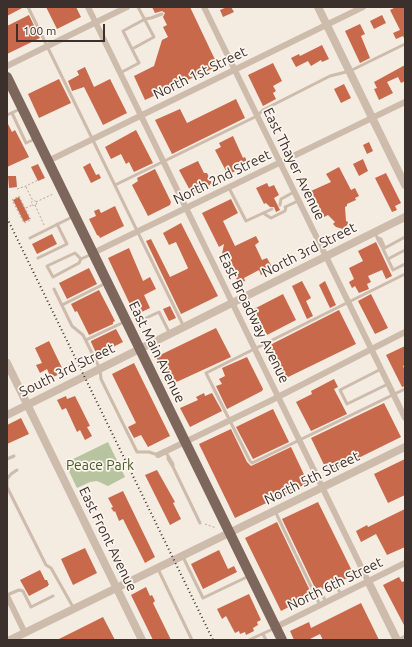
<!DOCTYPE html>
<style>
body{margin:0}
#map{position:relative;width:412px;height:647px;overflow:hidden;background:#f4ebe1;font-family:Ubuntu,sans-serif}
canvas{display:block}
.frame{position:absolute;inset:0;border:8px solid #3b302b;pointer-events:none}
.scale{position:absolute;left:16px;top:24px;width:89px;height:18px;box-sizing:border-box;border:2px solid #3b302b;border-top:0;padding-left:5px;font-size:12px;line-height:14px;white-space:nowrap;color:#3b302b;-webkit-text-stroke:3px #fbf5ee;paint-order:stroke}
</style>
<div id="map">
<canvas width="412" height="647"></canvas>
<div class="frame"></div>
<div class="scale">100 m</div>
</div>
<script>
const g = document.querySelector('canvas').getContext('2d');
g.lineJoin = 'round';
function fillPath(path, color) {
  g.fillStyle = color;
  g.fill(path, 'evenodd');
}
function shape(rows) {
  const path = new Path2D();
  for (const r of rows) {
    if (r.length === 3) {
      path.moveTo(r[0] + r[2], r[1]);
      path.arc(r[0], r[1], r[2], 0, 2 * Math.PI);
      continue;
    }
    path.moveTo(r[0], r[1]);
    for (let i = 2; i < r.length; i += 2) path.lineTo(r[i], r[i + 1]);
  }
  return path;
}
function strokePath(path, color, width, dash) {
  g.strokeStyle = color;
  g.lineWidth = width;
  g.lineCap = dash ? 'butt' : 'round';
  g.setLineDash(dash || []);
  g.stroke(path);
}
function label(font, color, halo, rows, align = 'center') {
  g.font = font + ' Ubuntu,sans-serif';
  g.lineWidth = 3.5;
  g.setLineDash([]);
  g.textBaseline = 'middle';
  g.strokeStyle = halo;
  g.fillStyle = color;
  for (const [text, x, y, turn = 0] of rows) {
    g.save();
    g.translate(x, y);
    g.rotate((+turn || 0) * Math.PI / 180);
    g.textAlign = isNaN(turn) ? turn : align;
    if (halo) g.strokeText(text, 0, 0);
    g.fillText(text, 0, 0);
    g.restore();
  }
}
const green = shape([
 [108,442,125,477,108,486,97,481,90,482,77,488,65,463]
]);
const building = shape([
 [7,7,24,7,7,16],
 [46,7,76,7,81,17,57,29],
 [152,7,190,7,218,66,145,100,134,76,154,66,162,40,168,37,163,27,167,25,163,17,165,13,162,11,155,13],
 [227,7,231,7,234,12,223,17,220,10],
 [396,7,405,7,405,40,403,36,396,39,393,33,400,30,390,10],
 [29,15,40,38,7,54,7,26],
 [382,15,386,23,374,29,370,21],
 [360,24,365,34,361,36,370,58,360,63,345,31],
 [322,45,329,59,322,62,321,60,311,66,308,61,296,67,291,58,299,54,300,56],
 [273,63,282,81,273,86,276,91,273,93,276,99,263,106,248,75],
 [405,65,405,81,401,83,398,77,387,82,393,93,379,100,374,89,377,88,374,82],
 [85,67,94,87,110,79,127,113,103,125,84,87,72,91,68,81,79,75,77,71],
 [59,79,71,103,39,118,28,94],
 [344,84,351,98,341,103,334,89],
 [236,99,245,118,172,154,155,120,180,109,187,123],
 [7,122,12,132,15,130,29,157,7,167],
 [136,130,153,163,134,172,129,162,126,164,121,154,111,159,105,147],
 [233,136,243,158,245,157,248,164,228,175,215,150,221,147,219,143],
 [369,142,373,151,367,154,363,145],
 [363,159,368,171,359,176,353,164],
 [198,161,204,173,207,173,212,183,210,184,210,185,192,194,179,170],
 [90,163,96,175,99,174,101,178,91,183,83,167],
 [38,164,45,178,38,181,31,167],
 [339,167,351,190,355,188,359,196,355,198,356,200,347,204,347,206,345,207,346,221,348,222,348,224,343,229,336,227,333,224,335,222,328,215,324,217,311,191,331,182,326,174],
 [155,169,171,202,170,205,148,216,132,185,138,181,137,178],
 [386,173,401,203,395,206,397,210,392,212,375,178],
 [8,176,16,176,17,187,9,188],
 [267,183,269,187,274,185,279,195,274,198,280,210,276,212,274,207,270,207,266,203,264,204,256,188],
 [19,197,30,219,24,222,13,200],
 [231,199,238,213,223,221,235,246,256,236,259,242,255,245,262,260,267,258,273,269,261,275,259,270,244,278,245,281,239,284,236,278,238,275,231,262,226,262,222,254,224,244,219,247,202,213],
 [115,206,124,226,100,238,99,236,97,235,89,219,96,216,94,211,99,209,101,213],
 [181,223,218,296,181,314,146,241,151,239,170,277,187,269,188,268,176,242,169,245,163,233],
 [52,234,57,244,37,254,32,244],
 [376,242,392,276,386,279,382,270,368,276,371,282,367,284,369,289,359,293,355,286,352,288,349,282,354,279,349,268,363,261,358,251],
 [129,248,143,281,150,277,156,289,144,295,150,308,135,315,108,258],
 [89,268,97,284,67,299,59,283],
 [302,281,311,298,306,301,313,316,307,319,292,286],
 [325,281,336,305,330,308,319,285],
 [99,290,115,321,113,322,113,324,89,335,77,311,75,312,71,304],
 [283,294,296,320,267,335,254,309],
 [371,294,388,328,375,334,358,301],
 [170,306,176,318,169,321,163,309],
 [339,310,356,344,282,380,266,347],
 [216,328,231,357,170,385,156,357],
 [116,329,123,342,97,355,91,342,91,341],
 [49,341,64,372,51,378,47,369,40,373,36,365,42,363,35,348],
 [405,346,405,365,403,366,405,370,405,386,402,387,386,355],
 [247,357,263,389,262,391,227,409,216,386,222,384,219,379,225,376,222,368],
 [134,363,170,436,148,447,141,435,134,438,128,427,136,423,112,374],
 [334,379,338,387,334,389,347,414,311,431,296,402,312,394,311,391],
 [204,393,205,396,212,393,222,411,190,427,180,408,198,400,196,397],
 [66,396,67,399,75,396,90,426,87,427,92,436,85,440,80,430,77,432,66,408,62,410,57,400],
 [384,403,401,437,328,473,311,438],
 [273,409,289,442,253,459,236,427],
 [21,418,29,434,7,444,7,425],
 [231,429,247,462,251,466,291,447,308,483,235,518,199,444],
 [405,459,405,495,388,503,374,474],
 [157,470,175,502,173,503,181,519,170,525,145,475],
 [123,491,155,557,145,563,123,519,119,521,115,511,114,512,111,508,113,507,108,498],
 [318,502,354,575,343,580,342,579,338,582,334,580,332,584,323,589,321,587,318,588,317,592,282,519],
 [405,509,405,547,387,555,376,534,361,542,356,531,367,525,368,527],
 [277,522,312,595,281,611,245,538],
 [85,548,97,573,73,585,61,559],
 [219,550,228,569,234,566,237,572,203,589,191,564],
 [40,570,45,580,47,580,49,585,48,585,48,586,29,596,20,580],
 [399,577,402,582,405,581,405,627,383,585],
 [146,587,150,596,152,595,155,601,153,603,171,640,153,640,131,595],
 [249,594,261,620,257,622,258,625,253,628,254,631,246,635,245,632,240,634,239,631,235,633,226,616,222,619,217,609],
 [361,603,379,640,323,640,320,634,310,639,311,640,294,640,290,631,309,622,311,628],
 [103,617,115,640,57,640]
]);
const path = shape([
 [26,187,33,201],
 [17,189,26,186,38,180],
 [19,196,31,220,24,223,12,200,19,196],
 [34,203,2.5],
 [36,202,53,194],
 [35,205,44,225],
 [26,208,32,205],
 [205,524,216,528]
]);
const service = shape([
 [28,7,183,325],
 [132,49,123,31,145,19,151,18,162,14],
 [120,73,139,63,132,49,154,37,138,7],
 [12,113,26,143,35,139],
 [7,115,20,109],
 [115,185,257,116,263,110,330,76,350,71,405,44],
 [229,188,246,221,272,209],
 [280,205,281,199,294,192],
 [285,207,298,201],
 [263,213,271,218,285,211,286,207],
 [375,232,378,240,382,247,384,247,384,246,381,239,379,238],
 [30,238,74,216],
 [384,247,383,249,393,270,405,264],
 [383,249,405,237],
 [38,258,67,244,57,224],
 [81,259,75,253,47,266,53,277,79,263,81,259,92,254],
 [388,259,405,250],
 [405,274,206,373,250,461,252,463,405,389],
 [54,289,72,326,83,335,100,369,101,379,137,452,149,452,158,455],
 [62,305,106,283],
 [144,319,159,312,170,334],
 [86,340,124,322],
 [381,369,340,390,347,404,388,384],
 [165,451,173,464,173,467],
 [168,457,168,459,173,467,200,523],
 [7,459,14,456],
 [17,470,11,474,7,479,7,487,46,565,51,568,73,607],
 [275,511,295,553],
 [296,555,320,605],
 [183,557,203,598,249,576],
 [158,569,192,640],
 [335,583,341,595],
 [320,590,326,602],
 [7,595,19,590,23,591,31,607,53,596],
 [263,634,266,640],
 [249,640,275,628],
 [398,640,405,636]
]);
const minor = shape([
 [88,7,368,581],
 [204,7,405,418],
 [7,66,127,7],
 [48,161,363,7],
 [93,253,405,102],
 [158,455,270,401,405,332],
 [7,596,25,633],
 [276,627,405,563]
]);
const tertiary = shape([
 [318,7,405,185],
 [7,363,142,640],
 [7,415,405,217],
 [368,581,397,640],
 [10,640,405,447]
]);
const primary = shape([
 [7,77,282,640]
]);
const rail = shape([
 [7,218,213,640]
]);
const streetNames = [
 ["North 1st Street",200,73,-26],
 ["East Thayer Avenue",294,164,64],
 ["North 2nd Street",222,177,-26],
 ["North 3rd Street",309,250,-27],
 ["East Broadway Avenue",254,318,64],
 ["East Main Avenue",157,352,64],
 ["South 3rd Street",67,370,-26],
 ["North 5th Street",312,478,-26],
 ["East Front Avenue",108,539,64],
 ["North 6th Street",335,584,-26]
];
const parkNames = [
 ["Peace Park",100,465]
];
fillPath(green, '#b8c4a0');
fillPath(building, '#c8694b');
strokePath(path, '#b9a596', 1, [2, 2]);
strokePath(service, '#cdbbac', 3);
strokePath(minor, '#cdbbac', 6);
strokePath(tertiary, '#cdbbac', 8);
strokePath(primary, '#7d675c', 10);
strokePath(rail, '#3b302b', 2, [1, 3]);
label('14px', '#3b302b', '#fbf5ee', streetNames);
label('14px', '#4a5a2e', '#fbf5ee', parkNames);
</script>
